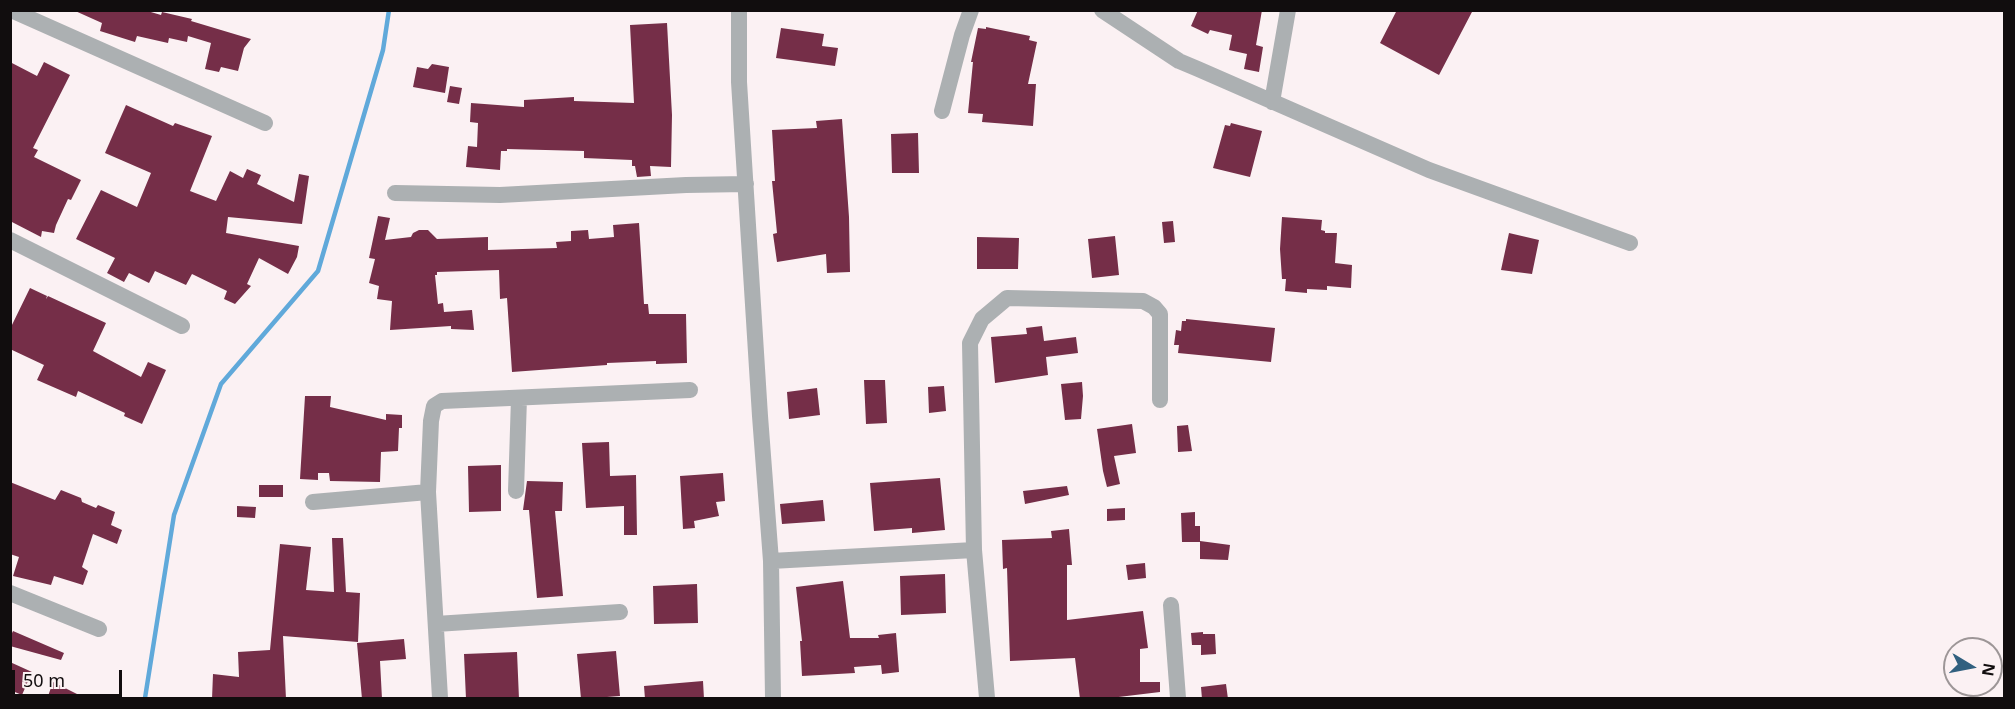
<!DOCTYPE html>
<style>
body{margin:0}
#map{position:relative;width:2015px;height:709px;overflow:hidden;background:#fbf1f3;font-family:"Noto Sans",sans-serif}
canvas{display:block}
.frame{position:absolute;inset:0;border:12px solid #110d0e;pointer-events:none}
.north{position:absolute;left:1943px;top:637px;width:60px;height:60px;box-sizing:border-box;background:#fbf1f3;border:2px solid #9d9697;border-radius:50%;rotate:100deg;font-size:16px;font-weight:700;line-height:24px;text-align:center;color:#110d0e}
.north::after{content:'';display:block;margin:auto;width:21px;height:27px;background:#31607f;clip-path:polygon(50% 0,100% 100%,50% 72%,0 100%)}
.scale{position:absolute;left:12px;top:670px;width:110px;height:27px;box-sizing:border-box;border:3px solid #110d0e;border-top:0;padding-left:8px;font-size:18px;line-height:21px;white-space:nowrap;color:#110d0e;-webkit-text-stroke:4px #fbf1f3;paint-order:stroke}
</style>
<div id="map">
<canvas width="2015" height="709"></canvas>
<div class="frame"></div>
<div class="north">N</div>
<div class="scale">50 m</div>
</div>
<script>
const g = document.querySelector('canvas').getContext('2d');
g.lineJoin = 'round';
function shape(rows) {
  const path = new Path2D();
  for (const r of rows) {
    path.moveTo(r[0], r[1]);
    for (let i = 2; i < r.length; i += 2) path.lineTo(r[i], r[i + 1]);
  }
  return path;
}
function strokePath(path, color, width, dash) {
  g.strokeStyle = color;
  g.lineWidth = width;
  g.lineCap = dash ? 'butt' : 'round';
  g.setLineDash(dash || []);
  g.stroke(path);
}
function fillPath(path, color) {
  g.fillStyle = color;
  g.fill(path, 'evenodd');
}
const stream = shape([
 [145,698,174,515,221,384,318,271,383,50,389,10]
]);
const building = shape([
 [73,10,144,10,161,15,162,12,192,19,191,21,251,39,244,48,238,71,221,67,219,72,205,69,211,43,188,36,187,42,169,38,168,43,137,36,135,42,100,31,102,23],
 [1198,10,1262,10,1256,45,1263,47,1259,72,1244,69,1247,54,1229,50,1232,35,1210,30,1208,34,1191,26],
 [1397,10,1473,10,1439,75,1380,43],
 [667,23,672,115,671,167,650,166,651,176,637,177,635,166,632,166,632,160,584,158,584,151,507,149,507,151,501,151,500,170,466,167,468,146,477,147,478,123,470,122,471,103,524,107,524,100,574,97,574,101,634,103,630,25],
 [986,27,1030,36,1029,40,1037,42,1028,84,1036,84,1033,126,982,122,983,114,968,113,973,62,971,62,978,28,986,29],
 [781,28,824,34,822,46,838,48,835,66,776,58],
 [10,62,37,76,44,62,70,75,33,148,38,150,34,157,81,180,71,200,68,199,56,225,54,233,42,231,41,237,10,221],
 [432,64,449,67,445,93,413,87,417,67,428,69],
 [450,86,462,88,459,104,447,102],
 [126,105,173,126,175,123,212,136,190,191,216,201,230,171,243,178,247,169,261,175,257,184,294,202,299,174,309,176,302,224,228,217,226,233,299,246,297,257,288,274,259,258,247,284,251,286,235,304,224,299,227,291,192,274,186,285,155,271,149,283,129,273,124,282,107,273,115,258,76,239,101,190,137,207,151,173,105,153],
 [842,119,849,217,850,272,827,273,826,254,777,262,773,234,777,233,772,181,775,181,772,130,817,128,816,121],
 [1231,123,1262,131,1250,177,1213,168,1225,125,1230,126],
 [918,133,919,173,892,173,891,134],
 [378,216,390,218,385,240,411,237,413,233,419,230,428,230,437,239,488,237,488,250,557,248,556,242,571,241,571,231,588,230,589,239,614,237,613,225,639,223,644,304,648,304,649,314,686,314,687,363,656,364,656,361,607,363,607,365,512,372,507,298,500,299,499,270,437,272,437,275,435,275,438,304,443,303,444,312,472,310,474,330,451,329,451,326,390,330,392,301,377,299,379,286,369,283,375,259,369,258],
 [1282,217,1322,220,1321,230,1325,231,1325,233,1337,233,1335,263,1352,265,1351,288,1327,286,1327,290,1307,289,1307,293,1285,291,1286,279,1282,279,1280,249],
 [1173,221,1175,242,1164,243,1162,222],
 [1509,233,1539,240,1532,274,1501,270],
 [1115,236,1119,275,1092,278,1088,239],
 [977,237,1019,238,1018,269,977,269],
 [30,288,47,296,46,299,48,296,106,323,93,351,141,377,148,362,166,370,142,424,124,416,125,413,78,391,76,397,37,380,44,365,10,349,10,329],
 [1186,319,1275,328,1271,362,1178,353,1179,345,1174,345,1176,330,1181,331,1182,321,1186,321],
 [1042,326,1044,341,1076,337,1078,353,1046,357,1048,375,995,383,991,337,1027,334,1026,328],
 [864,380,885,380,887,423,866,424],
 [1082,382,1083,396,1081,419,1065,420,1061,384],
 [944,386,946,411,929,413,928,387],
 [817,388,820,415,789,419,787,392],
 [305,396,331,396,330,407,386,420,386,414,402,415,402,428,399,428,398,451,381,452,380,482,330,481,329,473,318,473,318,480,300,479],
 [1132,424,1136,453,1114,456,1120,484,1107,487,1103,471,1097,429],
 [1188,425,1192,451,1178,452,1177,426],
 [609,442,610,476,636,475,637,535,624,535,624,506,586,508,582,443],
 [501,465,501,511,469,512,468,466],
 [723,473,725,501,716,502,719,516,694,521,695,528,683,529,680,476],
 [940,478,945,530,912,533,912,528,874,531,870,483],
 [527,481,563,482,562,511,555,511,563,596,537,598,529,510,523,510],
 [10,482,55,500,61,490,81,498,82,502,96,508,98,505,115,512,111,525,122,530,117,544,93,534,82,567,88,571,83,585,54,576,51,585,13,576,19,557,10,554],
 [259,485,283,485,283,497,259,497],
 [1067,486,1069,495,1025,504,1023,491],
 [823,500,825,521,782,524,780,504],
 [237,506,256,507,255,518,237,517],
 [1125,508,1125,520,1107,521,1107,509],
 [1195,512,1195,526,1200,526,1200,541,1230,545,1228,560,1200,559,1200,542,1182,542,1181,513],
 [1069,529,1072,565,1067,565,1067,620,1143,611,1148,648,1140,649,1140,682,1160,682,1160,692,1102,699,1080,699,1075,658,1010,661,1007,568,1003,569,1002,540,1052,538,1051,531],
 [332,538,343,538,346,592,360,593,358,642,283,636,286,699,212,699,213,674,239,677,238,652,270,650,280,544,311,547,306,590,334,592],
 [1145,563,1146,578,1128,580,1126,565],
 [945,574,946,613,901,615,900,576],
 [843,581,850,638,879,638,878,635,896,633,899,672,882,674,881,665,854,667,855,673,802,676,800,641,802,641,796,587],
 [697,584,698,623,654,624,653,586],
 [13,631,64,653,61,660,10,646,10,637],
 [1203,632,1203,634,1215,634,1216,654,1201,655,1201,645,1192,645,1191,633],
 [404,639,406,659,380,661,382,699,362,699,357,643],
 [616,651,620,696,581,699,577,654],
 [517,652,519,699,466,699,464,654],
 [10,662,32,672,22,695,10,690],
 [703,681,704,699,645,699,644,686],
 [53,682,87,699,47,699],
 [1226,684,1228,699,1202,699,1201,687]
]);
const street = shape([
 [11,10,265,123],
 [739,10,739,82,760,416,771,561,773,698],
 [1102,10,1179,61,1198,69,1429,170,1630,243],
 [1272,102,1288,10],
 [942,111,962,35,971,10],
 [395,193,500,195,686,185,746,184],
 [10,240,182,326],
 [516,491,519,398],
 [313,502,428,492],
 [771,561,974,550],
 [10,593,99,629],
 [1171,605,1178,698],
 [436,624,620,612],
 [440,698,428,492,431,421,434,406,442,401,690,390],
 [987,698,974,550,970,343,982,319,1007,298,1143,301,1154,307,1160,314,1160,400]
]);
strokePath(stream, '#60a9da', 4.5);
fillPath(building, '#752e48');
strokePath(street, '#acb0b2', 16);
</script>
